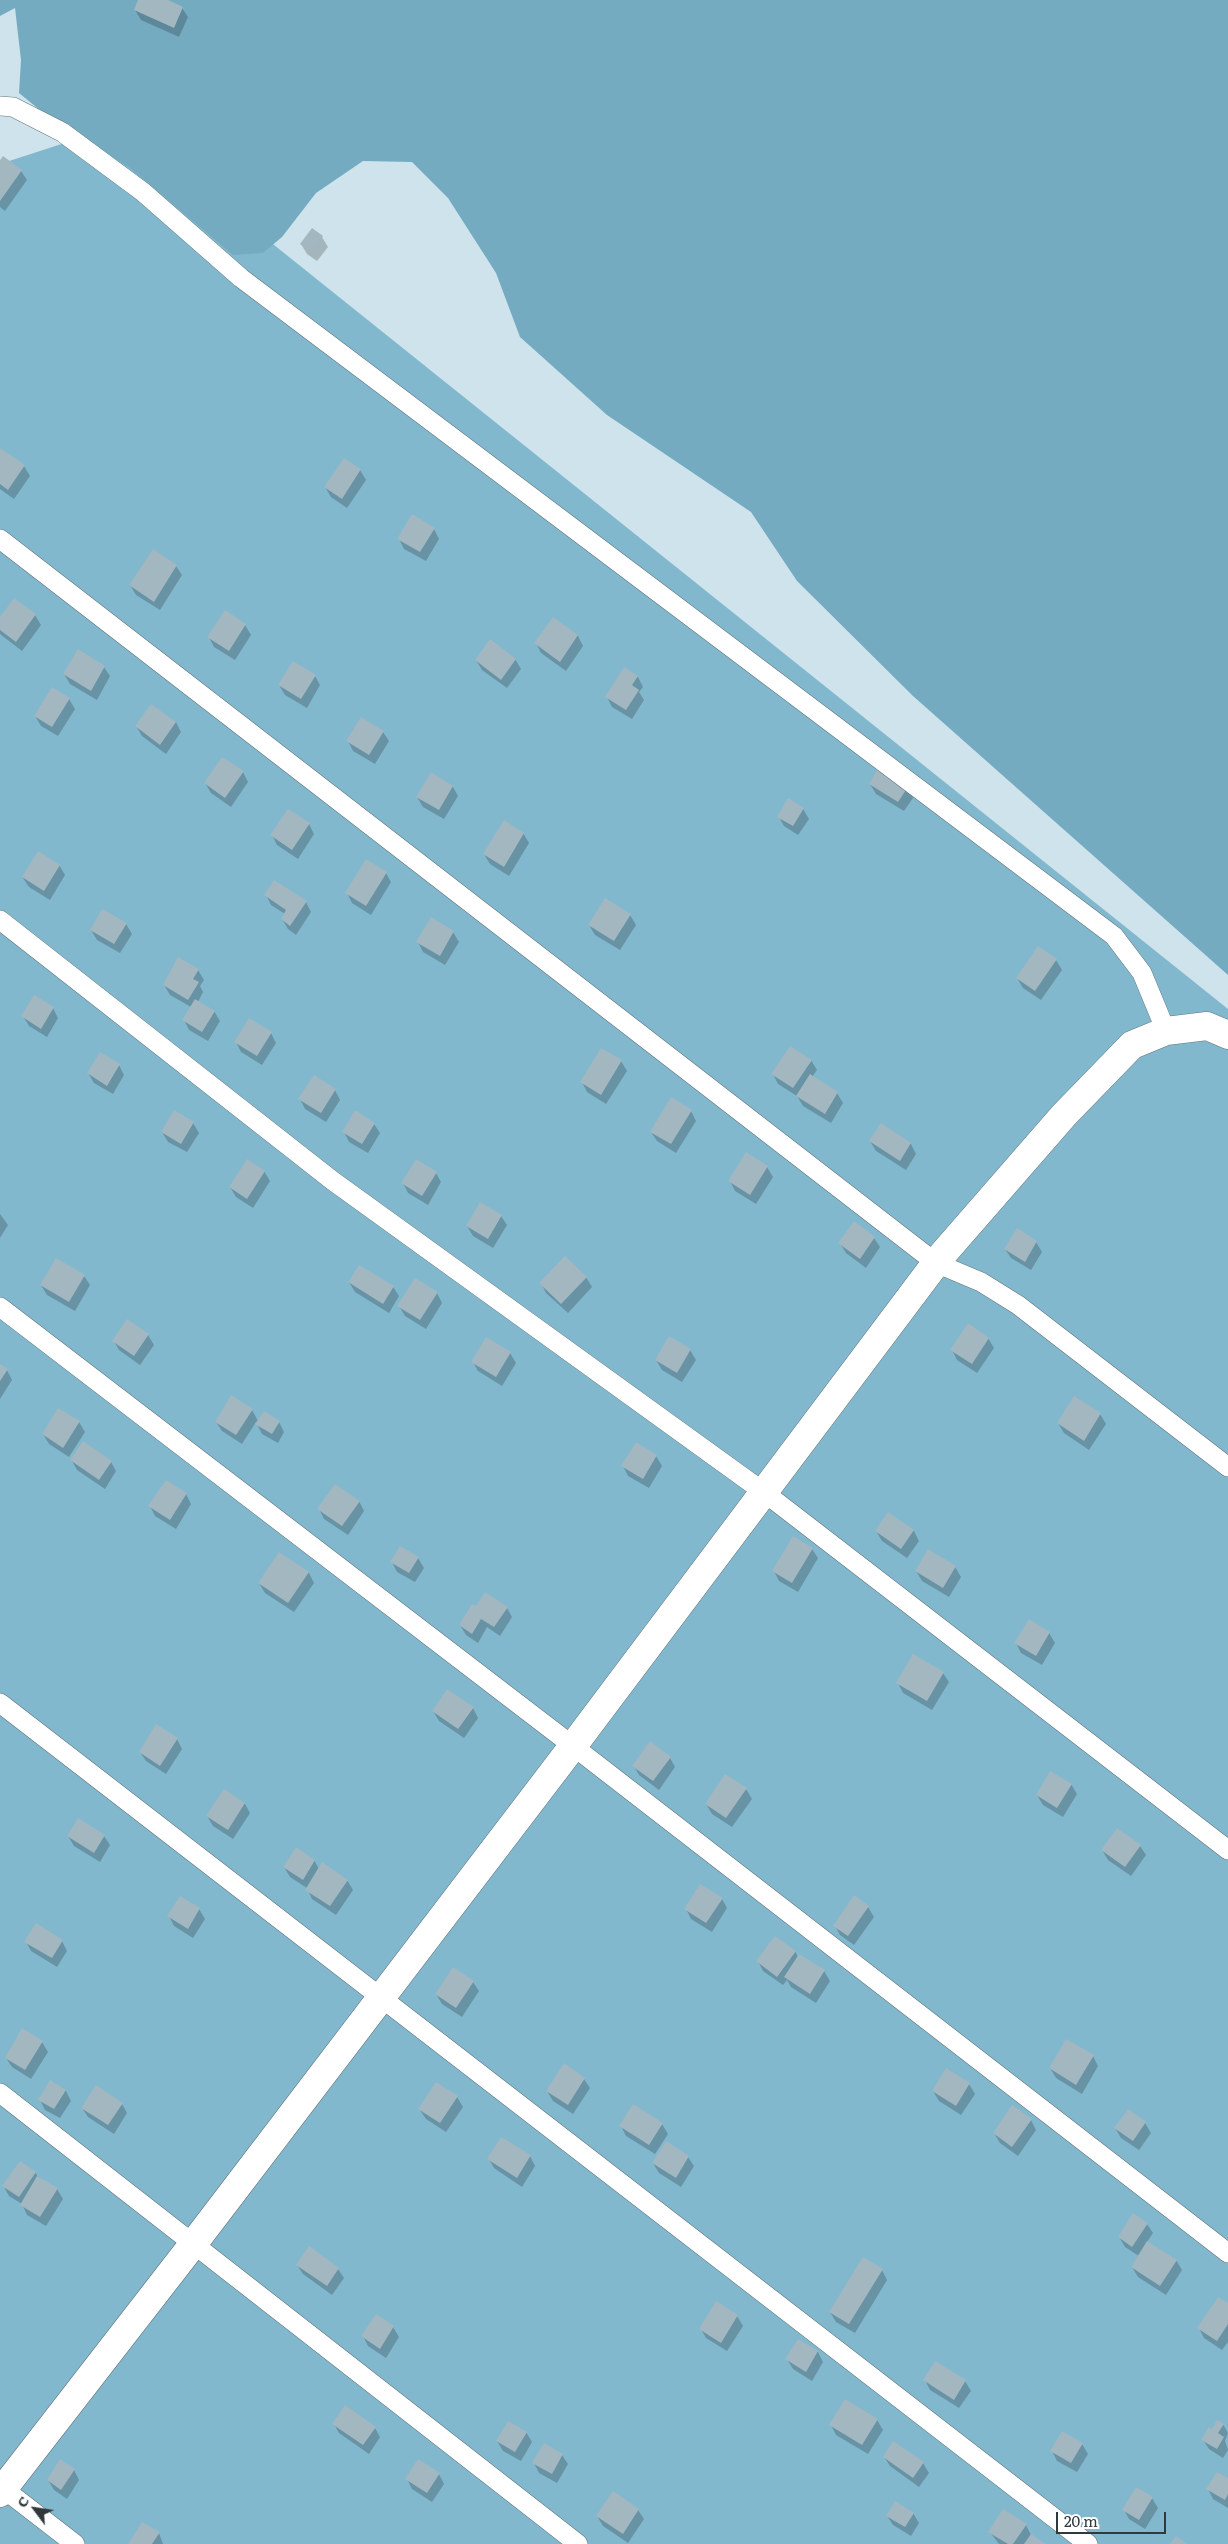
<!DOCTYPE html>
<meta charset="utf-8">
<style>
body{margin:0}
#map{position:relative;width:1228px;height:2544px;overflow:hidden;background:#cee3ec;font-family:Literata,serif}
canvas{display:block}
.north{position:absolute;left:10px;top:2484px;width:50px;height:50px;-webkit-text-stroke:4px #fff;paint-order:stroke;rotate:301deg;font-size:14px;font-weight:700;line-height:20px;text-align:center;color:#30393c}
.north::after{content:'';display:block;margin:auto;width:18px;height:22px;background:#30393c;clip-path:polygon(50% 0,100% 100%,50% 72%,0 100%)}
.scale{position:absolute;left:1056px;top:2512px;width:110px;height:22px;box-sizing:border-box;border:2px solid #30393c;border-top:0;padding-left:6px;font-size:15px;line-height:18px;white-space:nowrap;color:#30393c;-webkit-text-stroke:4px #fff;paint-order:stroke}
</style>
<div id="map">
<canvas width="1228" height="2544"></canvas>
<div class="north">С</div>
<div class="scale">20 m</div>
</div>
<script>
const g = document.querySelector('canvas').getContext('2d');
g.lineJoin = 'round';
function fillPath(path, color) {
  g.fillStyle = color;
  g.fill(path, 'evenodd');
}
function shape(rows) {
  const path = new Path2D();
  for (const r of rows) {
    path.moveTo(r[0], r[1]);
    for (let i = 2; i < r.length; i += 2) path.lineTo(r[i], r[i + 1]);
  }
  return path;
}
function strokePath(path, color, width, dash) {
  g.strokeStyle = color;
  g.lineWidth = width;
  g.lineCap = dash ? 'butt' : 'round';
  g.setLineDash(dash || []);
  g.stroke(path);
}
const green = shape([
 [123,124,1228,1009,1228,2544,0,2544,0,164]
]);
const forest = shape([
 [0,0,1228,0,1228,975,913,696,797,581,751,512,607,415,520,337,496,273,448,198,412,162,363,161,316,193,282,237,263,253,233,255,130,168,46,115,19,93,21,60,15,8,0,16]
]);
const shadow = shape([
 [139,0,165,0,182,8,188,17,179,37,141,20,135,10],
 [0,162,21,171,27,180,5,211,0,207],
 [312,230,322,237,328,247,317,261,307,254,301,244],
 [0,449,24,466,30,476,14,499,0,489],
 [360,470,366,480,347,508,331,497,325,487],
 [434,529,439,539,426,561,404,549,399,539],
 [176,566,182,575,160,610,136,595,130,585],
 [225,612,245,625,251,635,235,660,214,647,209,637],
 [35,615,41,625,22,651,0,634,0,619],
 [553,619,578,636,583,646,566,671,541,653,536,643],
 [515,659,521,669,507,688,482,670,476,660],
 [104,667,110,676,97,700,70,684,64,674],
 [624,669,638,677,643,687,639,692,644,700,632,719,612,707,607,697],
 [315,676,320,685,307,708,285,695,279,685],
 [69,699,75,709,58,736,41,726,35,716],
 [176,722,181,732,166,754,142,736,136,726],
 [383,732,389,741,375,764,353,751,348,741],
 [243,772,248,782,231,807,211,793,205,783],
 [870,784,907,788,913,798,904,811,876,794],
 [453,787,458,796,444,819,423,807,417,797],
 [788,800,803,809,809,819,798,835,784,826,779,817],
 [309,824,314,834,298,859,277,845,272,835],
 [523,833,529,843,509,876,490,864,484,854],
 [59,865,65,875,50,900,29,887,23,878],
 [386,873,391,882,371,915,352,903,347,893],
 [266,895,306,902,311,912,296,935,288,929,282,919,285,914,271,905],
 [630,915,636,925,620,950,595,935,589,925],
 [432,919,453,932,459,942,445,965,423,952,418,942],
 [126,924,132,934,120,953,97,940,91,930],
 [1038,948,1056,960,1062,970,1041,1000,1023,988,1017,978],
 [198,970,204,980,200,986,203,992,198,1002,214,1011,220,1021,208,1041,189,1030,184,1020,191,1007,170,995,164,985],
 [53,1008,58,1018,47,1037,29,1026,23,1016],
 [271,1033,276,1043,262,1065,241,1052,236,1042],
 [811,1060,817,1070,812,1077,837,1093,843,1103,831,1123,803,1106,797,1096,778,1084,773,1074],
 [621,1061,627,1071,606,1104,587,1092,582,1082],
 [119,1065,124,1075,113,1094,94,1083,88,1073],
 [335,1090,340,1100,326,1122,305,1109,300,1099],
 [691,1111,696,1121,676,1153,657,1141,651,1132],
 [193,1123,199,1133,187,1152,168,1142,162,1132],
 [374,1124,380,1133,368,1153,349,1142,344,1132],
 [881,1125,911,1144,916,1154,906,1170,876,1151,870,1141],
 [767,1167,773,1177,756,1204,735,1191,730,1181],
 [264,1171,270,1181,253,1208,236,1197,230,1187],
 [436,1173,441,1182,428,1205,408,1193,403,1183],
 [0,1214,8,1225,0,1238],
 [501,1216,507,1225,493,1248,473,1236,467,1226],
 [874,1238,880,1247,866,1268,846,1253,840,1243],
 [1036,1242,1042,1252,1031,1270,1011,1258,1005,1249],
 [84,1276,90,1285,75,1311,47,1295,41,1285],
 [586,1277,592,1287,568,1313,546,1293,541,1283],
 [349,1282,393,1287,399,1296,389,1313,355,1292],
 [437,1293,442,1303,426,1329,405,1316,399,1306],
 [148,1335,154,1345,140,1365,119,1350,114,1341],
 [988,1338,994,1348,977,1373,957,1360,952,1350],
 [690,1350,696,1360,682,1382,662,1370,656,1360],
 [510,1353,516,1363,502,1386,478,1371,473,1362],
 [0,1366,7,1370,12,1380,0,1399],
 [1074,1398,1100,1414,1106,1424,1089,1450,1064,1433,1058,1423],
 [59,1409,79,1422,85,1432,69,1457,49,1444,43,1434],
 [252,1410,258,1421,279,1422,284,1432,278,1443,262,1434,256,1422,242,1444,222,1431,216,1422],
 [636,1444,656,1456,662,1466,649,1488,628,1476,623,1466],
 [72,1461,111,1462,116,1471,105,1489,77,1470],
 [186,1494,191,1504,176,1529,155,1516,150,1506],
 [359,1501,364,1511,348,1535,324,1519,319,1509],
 [888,1514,914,1531,919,1541,907,1558,882,1541,876,1531],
 [812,1549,818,1558,798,1592,779,1581,774,1571],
 [929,1551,955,1567,961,1577,949,1597,922,1581,916,1571],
 [280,1553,309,1573,314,1583,294,1612,265,1593,259,1583],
 [418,1558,424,1568,415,1582,397,1572,392,1562],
 [477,1608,507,1608,512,1617,500,1636,487,1627,478,1643,466,1635,460,1625],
 [1029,1621,1049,1633,1055,1643,1042,1665,1021,1653,1016,1643],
 [943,1673,949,1682,932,1710,903,1693,898,1683],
 [473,1708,478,1718,464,1738,439,1721,433,1711],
 [177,1739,182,1749,166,1774,146,1761,140,1752],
 [670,1758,675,1767,659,1790,639,1775,634,1766],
 [1071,1784,1077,1794,1063,1817,1043,1805,1037,1795],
 [746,1789,752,1799,732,1827,712,1814,706,1804],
 [224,1791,245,1804,250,1813,233,1839,213,1826,207,1816],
 [68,1836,104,1836,110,1845,100,1862,74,1846],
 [1140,1846,1146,1855,1131,1876,1108,1860,1102,1850],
 [314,1860,319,1869,347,1880,353,1890,336,1915,312,1899,307,1888,290,1877,284,1867],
 [722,1899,727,1908,712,1932,691,1919,686,1909],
 [868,1907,874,1917,854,1945,840,1935,835,1926],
 [199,1909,205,1919,193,1938,174,1926,169,1916],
 [62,1941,67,1951,57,1967,31,1951,26,1942],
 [795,1951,798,1957,824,1971,830,1981,816,2003,791,1987,787,1980,783,1985,763,1971,758,1961],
 [473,1982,479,1991,462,2017,442,2004,436,1994],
 [42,2042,48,2052,31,2079,12,2067,6,2058],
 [1093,2056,1098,2066,1082,2094,1056,2078,1050,2068],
 [584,2079,590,2088,573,2114,553,2101,547,2091],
 [51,2082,66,2091,71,2101,60,2118,45,2110,40,2100],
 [969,2084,975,2094,961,2115,939,2101,933,2091],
 [457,2097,463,2107,446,2132,426,2119,420,2110],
 [122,2104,127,2113,114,2134,88,2117,82,2108],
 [1031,2120,1036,2130,1018,2156,1000,2143,994,2133],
 [1145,2123,1151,2133,1139,2150,1121,2138,1115,2128],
 [662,2124,668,2134,655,2154,626,2136,621,2126],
 [530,2156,535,2166,522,2187,494,2168,489,2159],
 [688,2157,694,2166,681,2187,659,2173,653,2163],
 [35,2172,38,2177,57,2189,63,2199,46,2226,27,2215,22,2204,9,2196,4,2187],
 [1147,2224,1153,2233,1147,2242,1176,2260,1182,2270,1166,2295,1138,2277,1132,2267,1139,2256,1125,2247,1119,2237],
 [297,2265,338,2269,344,2278,332,2295,303,2274],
 [882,2270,887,2280,855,2333,836,2322,830,2312],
 [1228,2305,1228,2342,1222,2350,1204,2338,1199,2328],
 [376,2316,393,2327,399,2337,386,2358,368,2346,363,2336],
 [737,2316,743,2326,727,2351,706,2338,701,2329],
 [798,2340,818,2352,823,2362,812,2381,793,2369,787,2359],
 [925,2380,965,2381,971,2391,959,2408,930,2390],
 [877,2420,883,2430,868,2454,836,2435,831,2425],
 [334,2424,375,2428,380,2437,369,2454,339,2433],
 [1223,2424,1228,2433,1225,2441,1228,2450,1223,2458,1209,2449,1203,2440],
 [526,2432,532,2442,521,2461,503,2451,497,2441],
 [1082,2444,1088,2454,1077,2472,1057,2461,1052,2451],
 [562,2455,568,2464,557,2483,539,2473,534,2463],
 [884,2457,923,2463,929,2473,919,2487,890,2466],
 [74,2470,79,2480,67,2499,54,2490,48,2480],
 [439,2474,444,2484,432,2502,412,2489,407,2479],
 [1228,2480,1228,2508,1213,2499,1208,2489],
 [1152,2498,1158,2508,1145,2529,1129,2519,1124,2510],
 [638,2510,644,2519,628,2543,603,2526,597,2516],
 [913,2513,919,2523,911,2536,893,2525,887,2516],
 [1026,2525,1031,2535,1044,2544,999,2544,990,2532],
 [159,2533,163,2544,129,2544]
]);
const building = shape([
 [138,0,168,0,183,7,174,28,134,10],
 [3,156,22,170,0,201,0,160],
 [312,228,323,236,311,252,300,244],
 [0,448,25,465,8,490,0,484],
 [344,458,361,469,342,499,324,487],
 [412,514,435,528,420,552,397,539],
 [153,549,177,565,154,602,129,585],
 [14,598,36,614,16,642,0,630,0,617],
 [225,610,246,624,229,651,207,637],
 [553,617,578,635,560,662,534,643],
 [490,639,516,659,501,680,475,660],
 [78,649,105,666,91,691,63,674],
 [293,661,316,675,301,699,278,685],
 [624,667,638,676,632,685,639,690,626,710,605,697],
 [52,687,70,698,52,727,34,716],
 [151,704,176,722,160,745,135,726],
 [361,717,384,731,369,755,346,741],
 [222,757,244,771,225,798,204,783],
 [878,768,908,787,898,802,869,784],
 [431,772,453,786,439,810,416,797],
 [788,798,804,808,793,826,777,817],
 [288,809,310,823,292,850,270,835],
 [504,820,524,833,504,867,483,854],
 [38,851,60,865,44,891,22,877],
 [366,859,387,872,366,906,345,893],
 [274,880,307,901,290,926,281,919,286,910,264,895],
 [605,898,631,914,614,941,588,925],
 [102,909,127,923,114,944,90,930],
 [431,917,454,931,440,956,416,942],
 [1038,946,1057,959,1035,991,1016,978],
 [178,957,199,969,193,979,199,982,188,1000,163,985],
 [34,995,54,1007,41,1029,21,1016],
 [195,999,215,1011,202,1032,182,1020],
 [249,1018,272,1032,257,1056,234,1042],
 [790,1046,812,1060,793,1088,771,1074],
 [601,1048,622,1060,601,1095,580,1082],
 [100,1052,120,1064,107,1086,87,1073],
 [810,1074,838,1092,825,1114,796,1096],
 [314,1075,336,1089,321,1113,298,1099],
 [671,1097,692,1110,671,1144,650,1132],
 [174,1110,194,1122,181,1144,161,1132],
 [355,1110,375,1123,362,1144,342,1132],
 [881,1123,911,1143,900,1161,869,1141],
 [746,1152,768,1166,750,1195,728,1181],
 [247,1159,265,1171,247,1199,229,1187],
 [416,1159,437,1172,422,1196,401,1183],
 [480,1202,502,1215,488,1239,466,1226],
 [854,1221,875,1237,860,1259,838,1243],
 [1017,1228,1037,1241,1025,1262,1004,1249],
 [565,1256,587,1277,561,1304,539,1283],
 [56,1258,85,1275,69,1302,40,1285],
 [359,1265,394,1286,383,1304,348,1282],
 [415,1278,438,1292,420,1320,397,1306],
 [127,1319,149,1334,134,1356,112,1341],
 [968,1323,989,1338,972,1364,950,1350],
 [669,1336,691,1349,677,1373,655,1360],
 [486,1337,511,1352,496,1377,471,1362],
 [0,1364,8,1369,0,1381],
 [231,1395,253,1409,236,1435,215,1422],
 [1074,1396,1101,1413,1084,1441,1057,1423],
 [58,1408,80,1421,63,1448,42,1434],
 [264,1411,280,1421,272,1434,255,1424],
 [83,1441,112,1461,99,1480,70,1460],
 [636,1442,657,1455,643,1479,621,1466],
 [166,1480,187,1493,170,1520,148,1506],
 [335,1484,360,1501,342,1526,317,1509],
 [888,1512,914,1530,901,1549,875,1531],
 [793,1536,813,1548,792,1583,772,1571],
 [400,1546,419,1557,409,1573,390,1562],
 [928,1549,956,1566,943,1588,915,1571],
 [279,1552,309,1572,288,1603,258,1583],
 [485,1592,508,1607,494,1627,481,1619,472,1634,459,1625,472,1604,476,1606],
 [1029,1619,1050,1632,1036,1656,1014,1643],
 [913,1654,944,1672,927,1701,896,1683],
 [447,1689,474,1707,458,1729,432,1711],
 [156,1724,178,1738,160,1766,139,1752],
 [650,1741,671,1757,653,1781,632,1766],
 [1050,1771,1072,1784,1057,1808,1036,1795],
 [725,1774,747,1788,726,1818,705,1804],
 [224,1789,245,1803,228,1830,206,1816],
 [78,1818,105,1835,94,1853,67,1836],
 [1117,1828,1141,1845,1125,1867,1101,1850],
 [296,1847,315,1860,303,1880,283,1867],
 [322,1862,348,1880,330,1906,305,1890],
 [700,1884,723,1898,706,1923,684,1909],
 [854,1895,869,1906,848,1936,833,1926],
 [180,1896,200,1908,188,1929,167,1916],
 [36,1923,63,1940,52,1958,24,1942],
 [775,1936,796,1951,777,1977,756,1961],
 [799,1954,825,1970,810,1994,784,1977],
 [453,1967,474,1981,456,2008,435,1994],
 [22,2028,43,2041,25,2070,5,2058],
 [1066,2039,1094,2055,1076,2085,1049,2068],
 [564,2063,585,2078,568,2105,546,2091],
 [946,2068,970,2083,956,2106,932,2091],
 [50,2080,66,2090,54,2109,38,2100],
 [436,2082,458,2096,440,2123,418,2109],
 [96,2085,123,2103,108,2125,81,2108],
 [633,2104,663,2123,649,2145,619,2126],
 [1012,2105,1032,2119,1012,2147,993,2133],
 [1128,2109,1146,2122,1133,2141,1114,2128],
 [501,2137,531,2155,517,2178,487,2159],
 [666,2141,689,2156,676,2178,652,2163],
 [20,2161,36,2172,19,2197,2,2186],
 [37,2176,58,2188,40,2217,20,2205],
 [1133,2213,1148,2223,1132,2247,1118,2237],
 [1147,2241,1177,2260,1160,2286,1131,2267],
 [309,2246,339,2268,327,2286,296,2265],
 [863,2257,883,2269,849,2324,829,2312],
 [1218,2297,1228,2303,1228,2324,1217,2341,1197,2328],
 [716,2301,738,2315,721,2343,699,2329],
 [376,2314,394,2326,380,2349,361,2336],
 [798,2339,818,2351,806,2372,785,2359],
 [935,2361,966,2380,954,2400,923,2380],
 [845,2399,878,2419,862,2445,829,2425],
 [345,2405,376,2427,363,2445,332,2424],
 [1217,2420,1224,2424,1218,2433,1224,2437,1217,2449,1201,2440,1209,2427,1212,2429],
 [508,2421,527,2432,515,2452,496,2441],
 [1062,2431,1083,2443,1071,2463,1050,2451],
 [893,2441,924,2462,913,2478,883,2457],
 [544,2443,563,2454,552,2474,532,2463],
 [60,2459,75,2469,61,2490,47,2480],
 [418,2459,440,2473,427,2493,405,2479],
 [1217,2472,1228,2478,1228,2494,1225,2500,1206,2489],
 [1136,2487,1153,2497,1139,2520,1122,2510],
 [613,2491,639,2509,623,2534,596,2516],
 [895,2501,914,2513,905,2527,886,2516],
 [1003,2509,1027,2524,1013,2544,1008,2544,988,2532],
 [142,2522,160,2532,152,2544,128,2544],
 [1031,2534,1046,2544,1024,2544],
 [1176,2536,1187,2544,1170,2544]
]);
const service = shape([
 [0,106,13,107,62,132,143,192,241,278,1114,936,1142,973,1166,1031],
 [0,539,936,1263,981,1282,1018,1305,1228,1467],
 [0,920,333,1181,765,1493,1228,1850],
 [0,1307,573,1746,1228,2253],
 [0,1703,1088,2544],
 [0,2093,578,2544],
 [0,2486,75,2544]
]);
const minor = shape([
 [0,2493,194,2243,573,1746,942,1255,1064,1115,1132,1045,1166,1031,1207,1026,1228,1035]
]);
fillPath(green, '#81b8ce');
fillPath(forest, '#74abc1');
fillPath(shadow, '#0003');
fillPath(building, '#a3b7c0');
strokePath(service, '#62757d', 20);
strokePath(minor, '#62757d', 29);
strokePath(service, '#fff', 19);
strokePath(minor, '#fff', 28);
</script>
